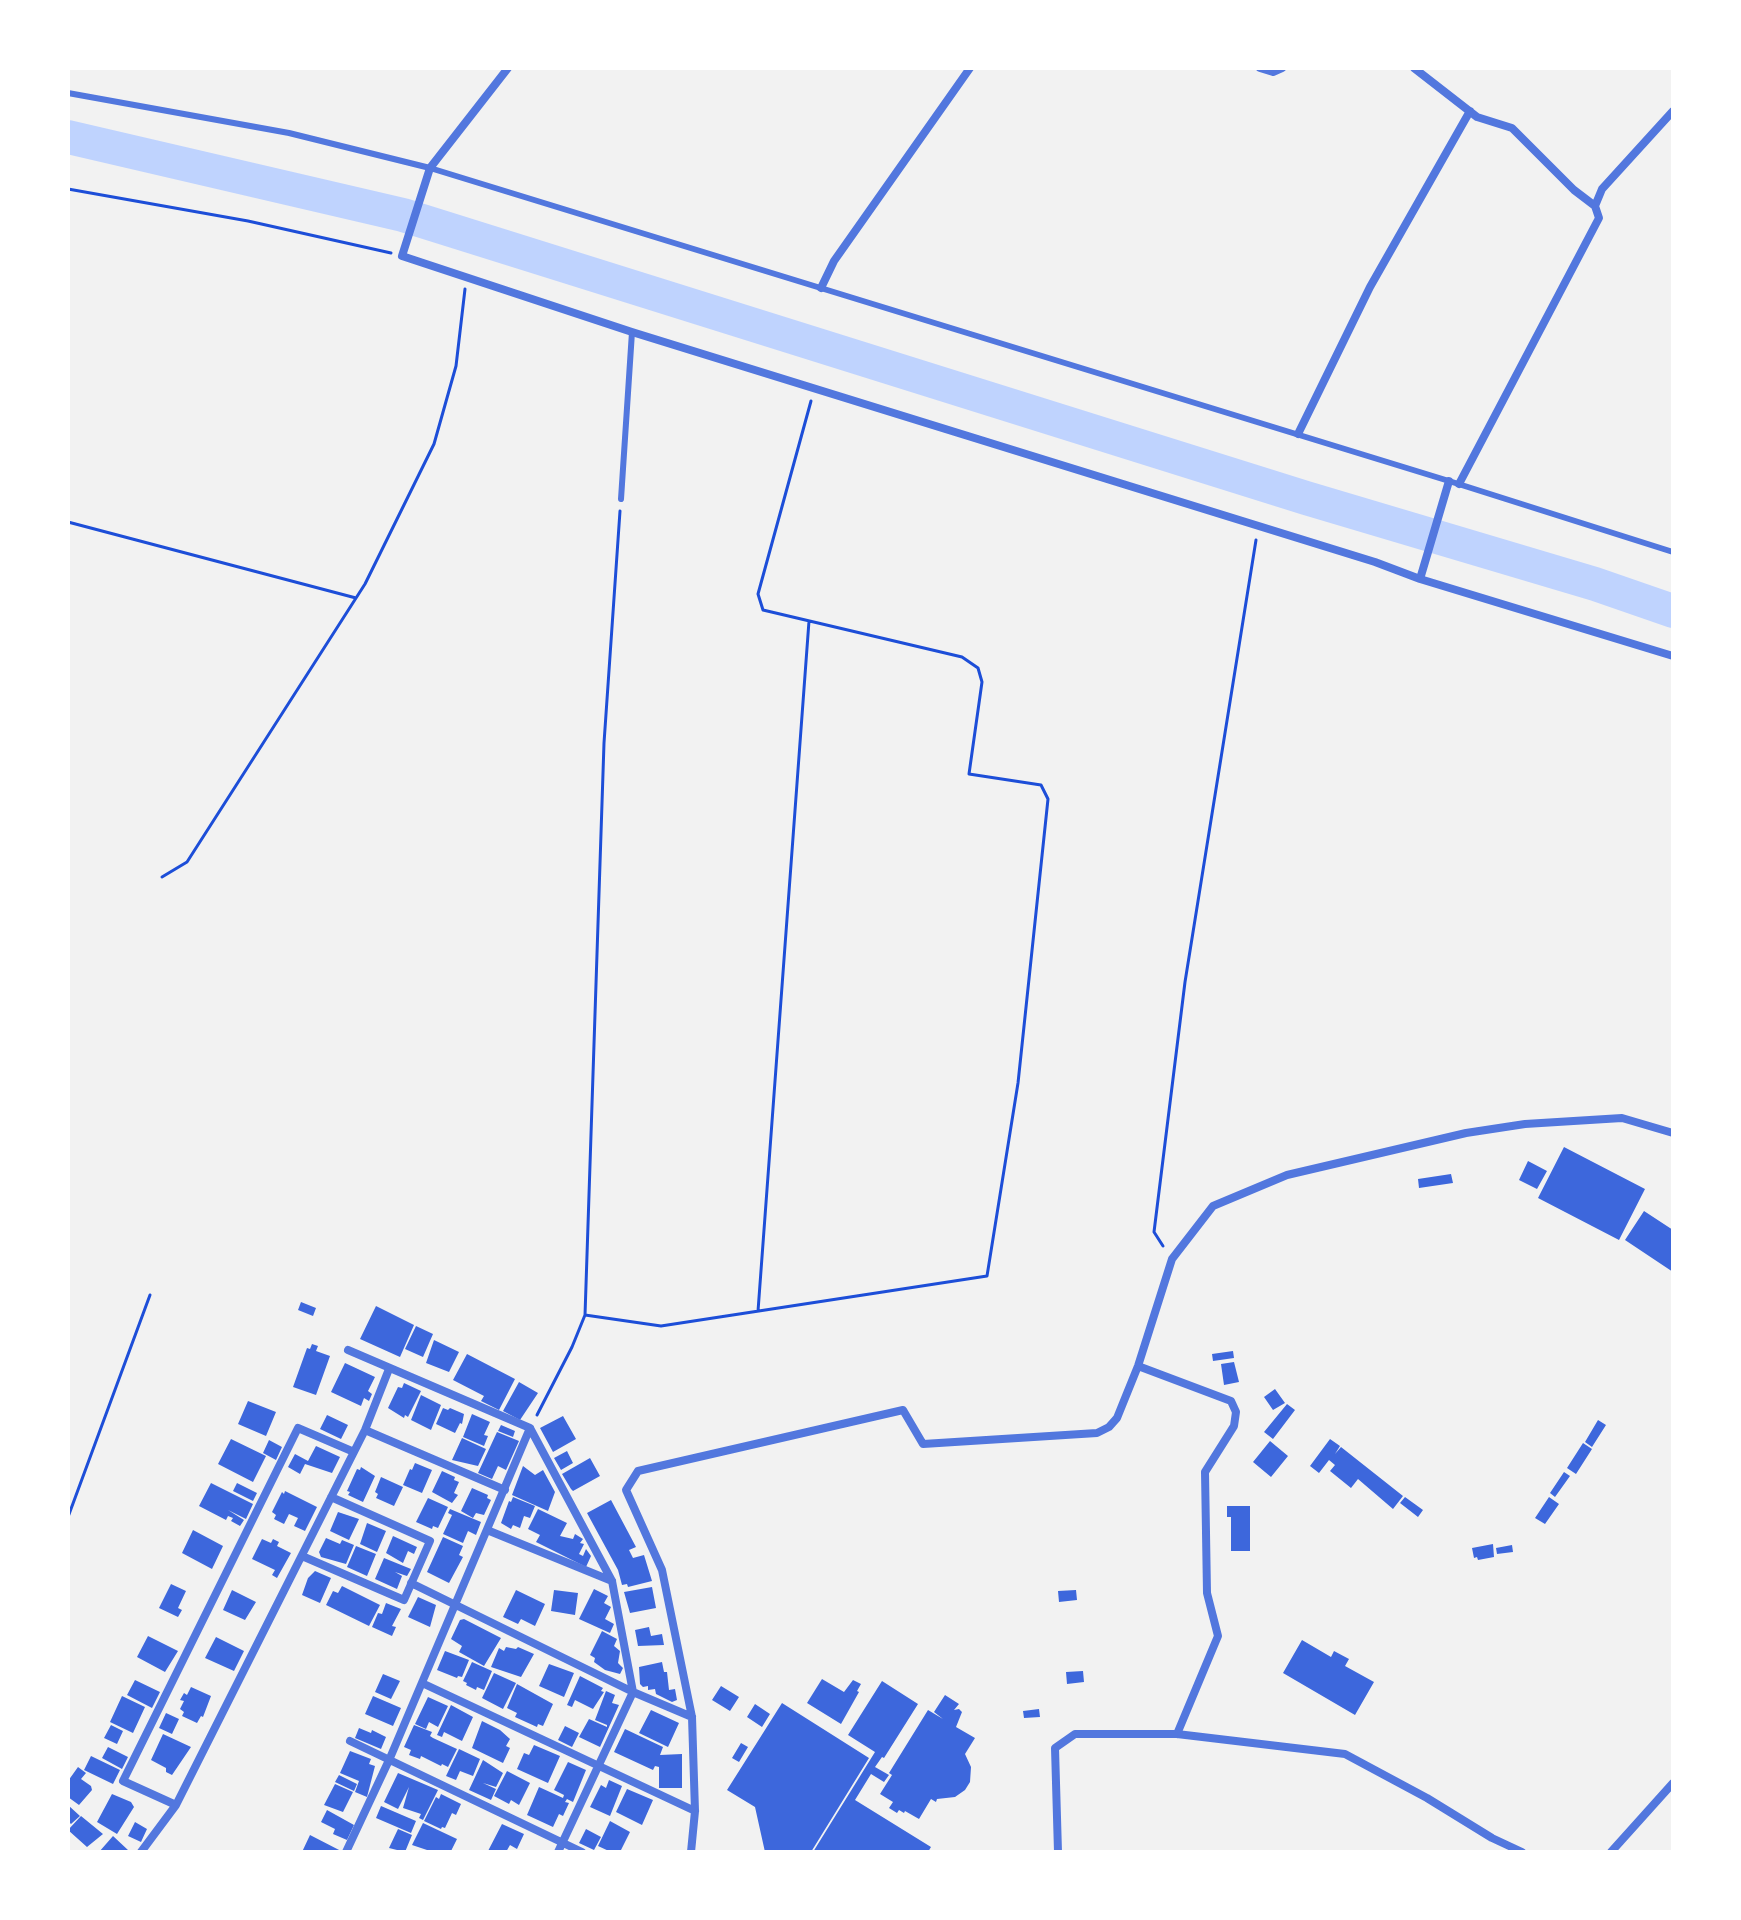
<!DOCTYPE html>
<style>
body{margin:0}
#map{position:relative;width:1741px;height:1920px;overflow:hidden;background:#f2f2f2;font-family:Mulish,sans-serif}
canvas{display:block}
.frame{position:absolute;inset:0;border:70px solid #fff;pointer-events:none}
</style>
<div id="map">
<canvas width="1741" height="1920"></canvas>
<div class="frame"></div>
</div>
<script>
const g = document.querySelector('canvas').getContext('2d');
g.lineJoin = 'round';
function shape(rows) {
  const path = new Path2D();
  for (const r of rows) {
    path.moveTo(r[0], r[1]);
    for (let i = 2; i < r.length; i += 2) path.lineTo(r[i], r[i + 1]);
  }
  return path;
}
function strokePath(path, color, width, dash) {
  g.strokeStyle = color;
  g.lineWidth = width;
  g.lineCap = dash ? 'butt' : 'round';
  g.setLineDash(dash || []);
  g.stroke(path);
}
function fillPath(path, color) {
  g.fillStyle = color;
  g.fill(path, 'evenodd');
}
const river = shape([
 [68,137,403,215,1306,498,1595,584,1673,611]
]);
const building = shape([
 [1564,1147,1645,1189,1619,1240,1538,1198],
 [1528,1161,1547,1171,1537,1189,1519,1180],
 [1451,1174,1453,1183,1419,1188,1418,1179],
 [1644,1211,1673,1230,1673,1272,1625,1240],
 [301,1302,316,1308,313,1316,298,1310],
 [376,1306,414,1325,400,1357,360,1339],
 [416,1326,433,1334,423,1357,405,1349],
 [434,1340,459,1352,449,1372,426,1363],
 [312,1344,318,1346,316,1351,330,1356,316,1395,293,1387,307,1348,310,1349],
 [1233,1351,1234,1358,1213,1361,1212,1354],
 [467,1354,515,1379,499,1410,481,1401,484,1396,453,1380],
 [1234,1362,1239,1382,1224,1385,1221,1364],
 [345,1363,375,1377,368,1391,372,1394,369,1401,364,1398,361,1406,331,1392],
 [519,1382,538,1393,520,1420,503,1411],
 [404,1383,421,1391,408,1417,405,1415,404,1418,388,1408,398,1387,402,1388],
 [1275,1389,1285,1403,1273,1410,1264,1397],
 [421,1395,441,1405,431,1430,411,1420],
 [248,1401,276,1412,266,1436,238,1424],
 [1287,1404,1295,1410,1273,1439,1264,1432],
 [443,1408,448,1410,450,1408,464,1414,462,1424,460,1423,455,1433,436,1424],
 [472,1414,490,1422,484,1435,488,1436,484,1446,463,1437],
 [327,1415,348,1425,341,1439,320,1429],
 [563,1416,576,1439,553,1452,540,1428],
 [1598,1420,1606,1425,1592,1447,1585,1442],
 [501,1425,515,1431,513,1437,498,1431],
 [497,1432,519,1441,506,1470,498,1466,492,1479,478,1473],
 [462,1438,486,1449,478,1466,452,1460],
 [231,1439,266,1456,253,1482,218,1464],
 [1330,1439,1340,1446,1335,1454,1341,1447,1403,1496,1393,1509,1358,1479,1351,1488,1330,1471,1335,1465,1329,1460,1319,1473,1310,1466],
 [269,1440,282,1447,276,1460,263,1453],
 [1270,1441,1288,1456,1271,1477,1253,1462],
 [1583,1443,1592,1449,1576,1474,1567,1468],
 [316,1446,340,1457,332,1473,305,1464,300,1474,288,1467,295,1454,308,1461],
 [567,1451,573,1463,561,1470,554,1458],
 [590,1458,600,1476,573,1491,571,1489,562,1474],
 [415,1463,432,1470,422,1493,403,1485,410,1469,412,1470],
 [523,1466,535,1475,543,1470,555,1492,548,1511,512,1495],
 [361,1467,375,1476,363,1502,348,1495,350,1492,347,1491,357,1469,360,1470],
 [442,1471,455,1477,454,1480,459,1482,454,1493,458,1495,452,1503,432,1492],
 [1564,1472,1570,1476,1555,1497,1550,1493],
 [381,1477,403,1487,394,1506,376,1498,378,1494,375,1492],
 [211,1483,253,1504,246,1519,228,1510,244,1520,240,1526,231,1521,233,1518,228,1516,226,1520,199,1506],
 [237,1483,257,1493,253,1501,233,1491],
 [472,1488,488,1495,487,1498,491,1500,484,1515,476,1513,473,1518,461,1511],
 [285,1491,317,1507,305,1531,294,1526,298,1518,289,1514,284,1524,274,1519,276,1515,272,1512,282,1492,284,1494],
 [513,1497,535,1506,530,1518,524,1516,520,1528,513,1525,511,1529,501,1523,509,1501,511,1502],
 [1405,1497,1423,1510,1418,1517,1400,1503],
 [1549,1497,1559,1504,1545,1524,1535,1518],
 [428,1498,448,1507,438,1528,433,1526,432,1529,416,1522],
 [611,1500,636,1547,629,1550,633,1558,644,1555,652,1581,628,1587,627,1584,622,1585,618,1570,587,1513],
 [1227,1506,1250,1506,1250,1551,1231,1551,1231,1517,1227,1517],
 [450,1509,481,1522,476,1535,468,1531,463,1543,443,1534,452,1515,448,1513],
 [538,1509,567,1523,560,1536,573,1539,575,1534,583,1539,580,1543,584,1544,579,1554,583,1556,586,1549,591,1556,586,1567,536,1542,540,1535,528,1529],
 [338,1512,359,1519,349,1540,330,1531],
 [367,1523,386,1531,377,1552,360,1544],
 [193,1530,223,1546,212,1569,182,1553],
 [393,1536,417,1547,414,1554,408,1551,403,1563,386,1553],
 [443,1537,463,1546,459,1555,463,1557,449,1583,427,1572],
 [326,1538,340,1544,342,1540,354,1545,346,1564,321,1557,319,1552],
 [262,1539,271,1543,273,1539,279,1542,277,1546,291,1553,277,1578,272,1575,275,1570,252,1559],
 [1493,1544,1494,1557,1478,1560,1477,1557,1474,1558,1472,1548],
 [1512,1545,1513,1552,1497,1554,1496,1548],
 [356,1546,376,1554,367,1576,347,1567],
 [384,1558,411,1569,407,1576,395,1572,402,1576,397,1589,375,1579],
 [315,1571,331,1578,320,1603,302,1595,308,1578],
 [171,1584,186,1591,178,1608,182,1610,178,1617,159,1608],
 [342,1586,380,1605,369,1626,326,1605,333,1591,338,1593],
 [652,1587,656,1608,630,1613,624,1592],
 [594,1589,608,1596,604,1603,611,1607,605,1619,614,1624,610,1633,579,1619],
 [232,1590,256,1602,245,1620,223,1610],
 [516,1590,545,1604,535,1626,521,1619,518,1624,503,1617],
 [554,1590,578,1593,575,1615,551,1611],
 [1076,1590,1077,1600,1059,1602,1058,1591],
 [418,1597,436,1605,430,1627,408,1617],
 [386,1603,401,1609,392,1626,396,1627,392,1636,372,1627,378,1613,382,1614],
 [464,1619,501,1638,484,1666,459,1652,462,1646,451,1639,460,1620],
 [649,1627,651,1636,662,1634,664,1645,638,1646,635,1630],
 [602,1631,617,1639,614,1646,620,1651,618,1663,623,1668,620,1674,605,1670,594,1662,595,1658,590,1655],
 [148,1636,178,1651,165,1672,137,1657],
 [216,1637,244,1651,234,1671,205,1658],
 [1302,1640,1331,1657,1334,1651,1349,1659,1345,1666,1374,1682,1355,1715,1283,1673],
 [506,1647,516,1649,518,1647,534,1654,521,1677,491,1667,499,1648,504,1651],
 [445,1651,469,1660,462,1677,458,1676,457,1678,437,1670],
 [472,1662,492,1671,484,1690,477,1687,476,1690,466,1685,467,1683,463,1681],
 [662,1662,664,1672,667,1672,669,1690,675,1689,677,1700,672,1702,656,1694,655,1689,648,1690,648,1686,643,1687,640,1684,639,1667],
 [549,1664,574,1673,564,1697,539,1686],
 [1083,1671,1084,1682,1067,1684,1066,1672],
 [494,1673,516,1683,503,1709,482,1698],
 [383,1674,400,1681,391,1699,375,1692],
 [580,1676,603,1688,601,1691,604,1692,593,1709,575,1700,572,1707,567,1705],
 [822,1679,844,1692,853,1680,861,1684,857,1691,859,1692,841,1724,807,1703],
 [135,1680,160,1692,152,1708,127,1695],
 [882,1681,918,1704,884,1758,882,1757,875,1767,889,1775,884,1782,871,1774,855,1800,931,1847,928,1852,813,1852,875,1752,848,1735],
 [517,1684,553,1704,543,1726,538,1724,537,1727,515,1717,517,1713,507,1708],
 [721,1686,739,1697,730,1711,712,1700],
 [191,1687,211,1696,203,1717,201,1716,197,1723,182,1716,184,1712,180,1709,184,1701,180,1700,184,1693,187,1695],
 [606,1691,615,1695,612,1703,619,1705,600,1747,579,1737,589,1719,607,1727,607,1725,595,1720],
 [945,1695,959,1704,954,1710,959,1709,962,1712,956,1727,975,1738,965,1754,971,1767,970,1782,965,1790,955,1797,937,1799,936,1802,931,1799,919,1819,905,1811,904,1813,899,1810,897,1813,889,1808,893,1802,880,1794,892,1775,889,1773,928,1710,943,1719,934,1712],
 [122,1696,145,1707,133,1733,110,1722],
 [373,1696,401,1708,393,1726,365,1714],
 [428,1697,448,1706,438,1727,429,1722,426,1729,415,1724],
 [782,1703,869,1758,811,1852,765,1852,755,1807,727,1790],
 [755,1704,770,1714,762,1727,747,1717],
 [451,1705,473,1717,462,1741,444,1732,442,1737,437,1735],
 [1039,1709,1040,1717,1024,1718,1023,1711],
 [651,1710,679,1723,668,1747,639,1733],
 [166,1713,179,1719,172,1734,159,1728],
 [482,1721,500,1730,510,1739,506,1746,510,1748,503,1763,472,1748],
 [111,1725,123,1731,117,1744,104,1738],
 [414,1725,432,1732,430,1736,433,1738,457,1749,448,1767,442,1764,441,1766,421,1756,420,1759,409,1755,411,1750,404,1747],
 [565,1726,579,1733,572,1747,558,1740],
 [359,1728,371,1733,372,1730,386,1737,381,1749,355,1738],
 [625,1729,663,1747,660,1755,682,1754,682,1788,659,1788,659,1767,655,1766,653,1770,614,1752],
 [163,1734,191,1747,172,1775,166,1772,166,1768,151,1760],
 [741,1743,748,1747,739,1762,732,1758],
 [534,1745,560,1756,548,1783,517,1769,524,1753,529,1755],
 [108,1747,128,1757,122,1769,102,1758],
 [459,1749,480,1759,473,1776,460,1771,456,1780,446,1776],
 [350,1751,371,1759,369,1764,375,1766,367,1797,355,1792,359,1781,340,1773],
 [91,1756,120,1770,113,1784,84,1770],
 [483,1760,503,1773,496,1787,483,1783,496,1789,491,1800,469,1790],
 [568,1762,586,1770,573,1802,567,1799,565,1802,569,1803,563,1816,559,1814,553,1827,527,1815,539,1787,563,1798,564,1795,554,1790],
 [78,1767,86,1773,81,1779,91,1786,92,1790,79,1805,68,1797,68,1781],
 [507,1771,530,1783,519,1805,511,1800,509,1804,494,1796],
 [398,1773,438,1790,423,1820,419,1818,421,1814,403,1808,409,1787,398,1809,384,1802],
 [339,1775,357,1784,354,1791,335,1782],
 [609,1780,622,1786,610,1816,590,1807,601,1785,606,1788],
 [335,1784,353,1792,343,1812,324,1805],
 [627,1789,653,1800,642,1825,616,1812],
 [112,1794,131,1802,134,1807,117,1834,97,1822],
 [441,1794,461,1804,456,1815,452,1813,445,1828,442,1827,441,1829,424,1821,436,1797,439,1799],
 [68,1805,80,1816,71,1824,68,1821],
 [381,1806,416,1821,411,1833,376,1818],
 [327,1810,354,1825,347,1840,333,1834,335,1829,321,1822],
 [81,1816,103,1834,87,1847,68,1830],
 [610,1821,630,1832,620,1852,611,1852,598,1846],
 [135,1822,147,1829,141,1842,128,1836],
 [423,1823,457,1839,451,1851,433,1852,412,1845],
 [502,1824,524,1834,517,1849,510,1845,506,1852,490,1852,488,1851],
 [398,1829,412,1835,405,1852,389,1848],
 [586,1829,601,1837,594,1850,579,1843],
 [310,1835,343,1852,302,1852],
 [113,1836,128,1850,126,1852,99,1852]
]);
const path = shape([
 [68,189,248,221,391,253],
 [68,522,356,598],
 [162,877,187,862,365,584,434,444,456,366,465,289],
 [1163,1246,1154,1232,1185,982,1256,540],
 [758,1311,809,621],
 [585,1315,661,1326,987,1276,1018,1083,1048,799,1041,785,969,774,982,682,978,668,962,657,763,610,758,594,811,401],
 [537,1415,572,1347,585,1315,604,743,620,511],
 [68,1517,150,1295]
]);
const service = shape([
 [68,93,289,133,430,168,1449,481,1673,552],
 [621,499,632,332]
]);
const minor = shape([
 [508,68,430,168,402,256,632,332,1375,562,1420,579,1673,656],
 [1260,68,1273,72,1282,68],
 [1414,68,1477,117,1512,128,1574,190,1595,206,1599,218,1459,484],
 [1595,206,1602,189,1673,111],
 [821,288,834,261,970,68],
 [1298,434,1370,287,1470,111],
 [1420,579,1449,481],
 [348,1350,530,1428,612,1581,633,1692,558,1852],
 [1138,1366,1231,1401,1236,1412,1234,1426,1205,1472,1207,1593,1218,1636,1177,1734],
 [365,1430,505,1490],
 [487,1530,612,1581],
 [302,1556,404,1600,430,1541,331,1497],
 [411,1583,633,1692,692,1717],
 [422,1683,695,1811],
 [350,1741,582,1852],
 [176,1805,123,1781,298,1428,354,1452],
 [141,1852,176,1805,365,1430,389,1369],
 [346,1852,390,1758,530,1428],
 [691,1852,695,1811,692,1717,662,1570,626,1490,638,1471,903,1410,923,1444,1097,1433,1109,1427,1117,1418,1138,1366,1172,1259,1213,1206,1287,1175,1466,1133,1525,1124,1622,1118,1673,1133],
 [1058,1852,1055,1748,1075,1734,1177,1734,1345,1754,1427,1798,1492,1838,1522,1852],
 [1611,1852,1673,1783]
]);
strokePath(river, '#bfd3fe', 34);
fillPath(building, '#3d67dc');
strokePath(path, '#1d4ed8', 3);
strokePath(service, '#5277de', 6);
strokePath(minor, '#5277de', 8);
</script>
